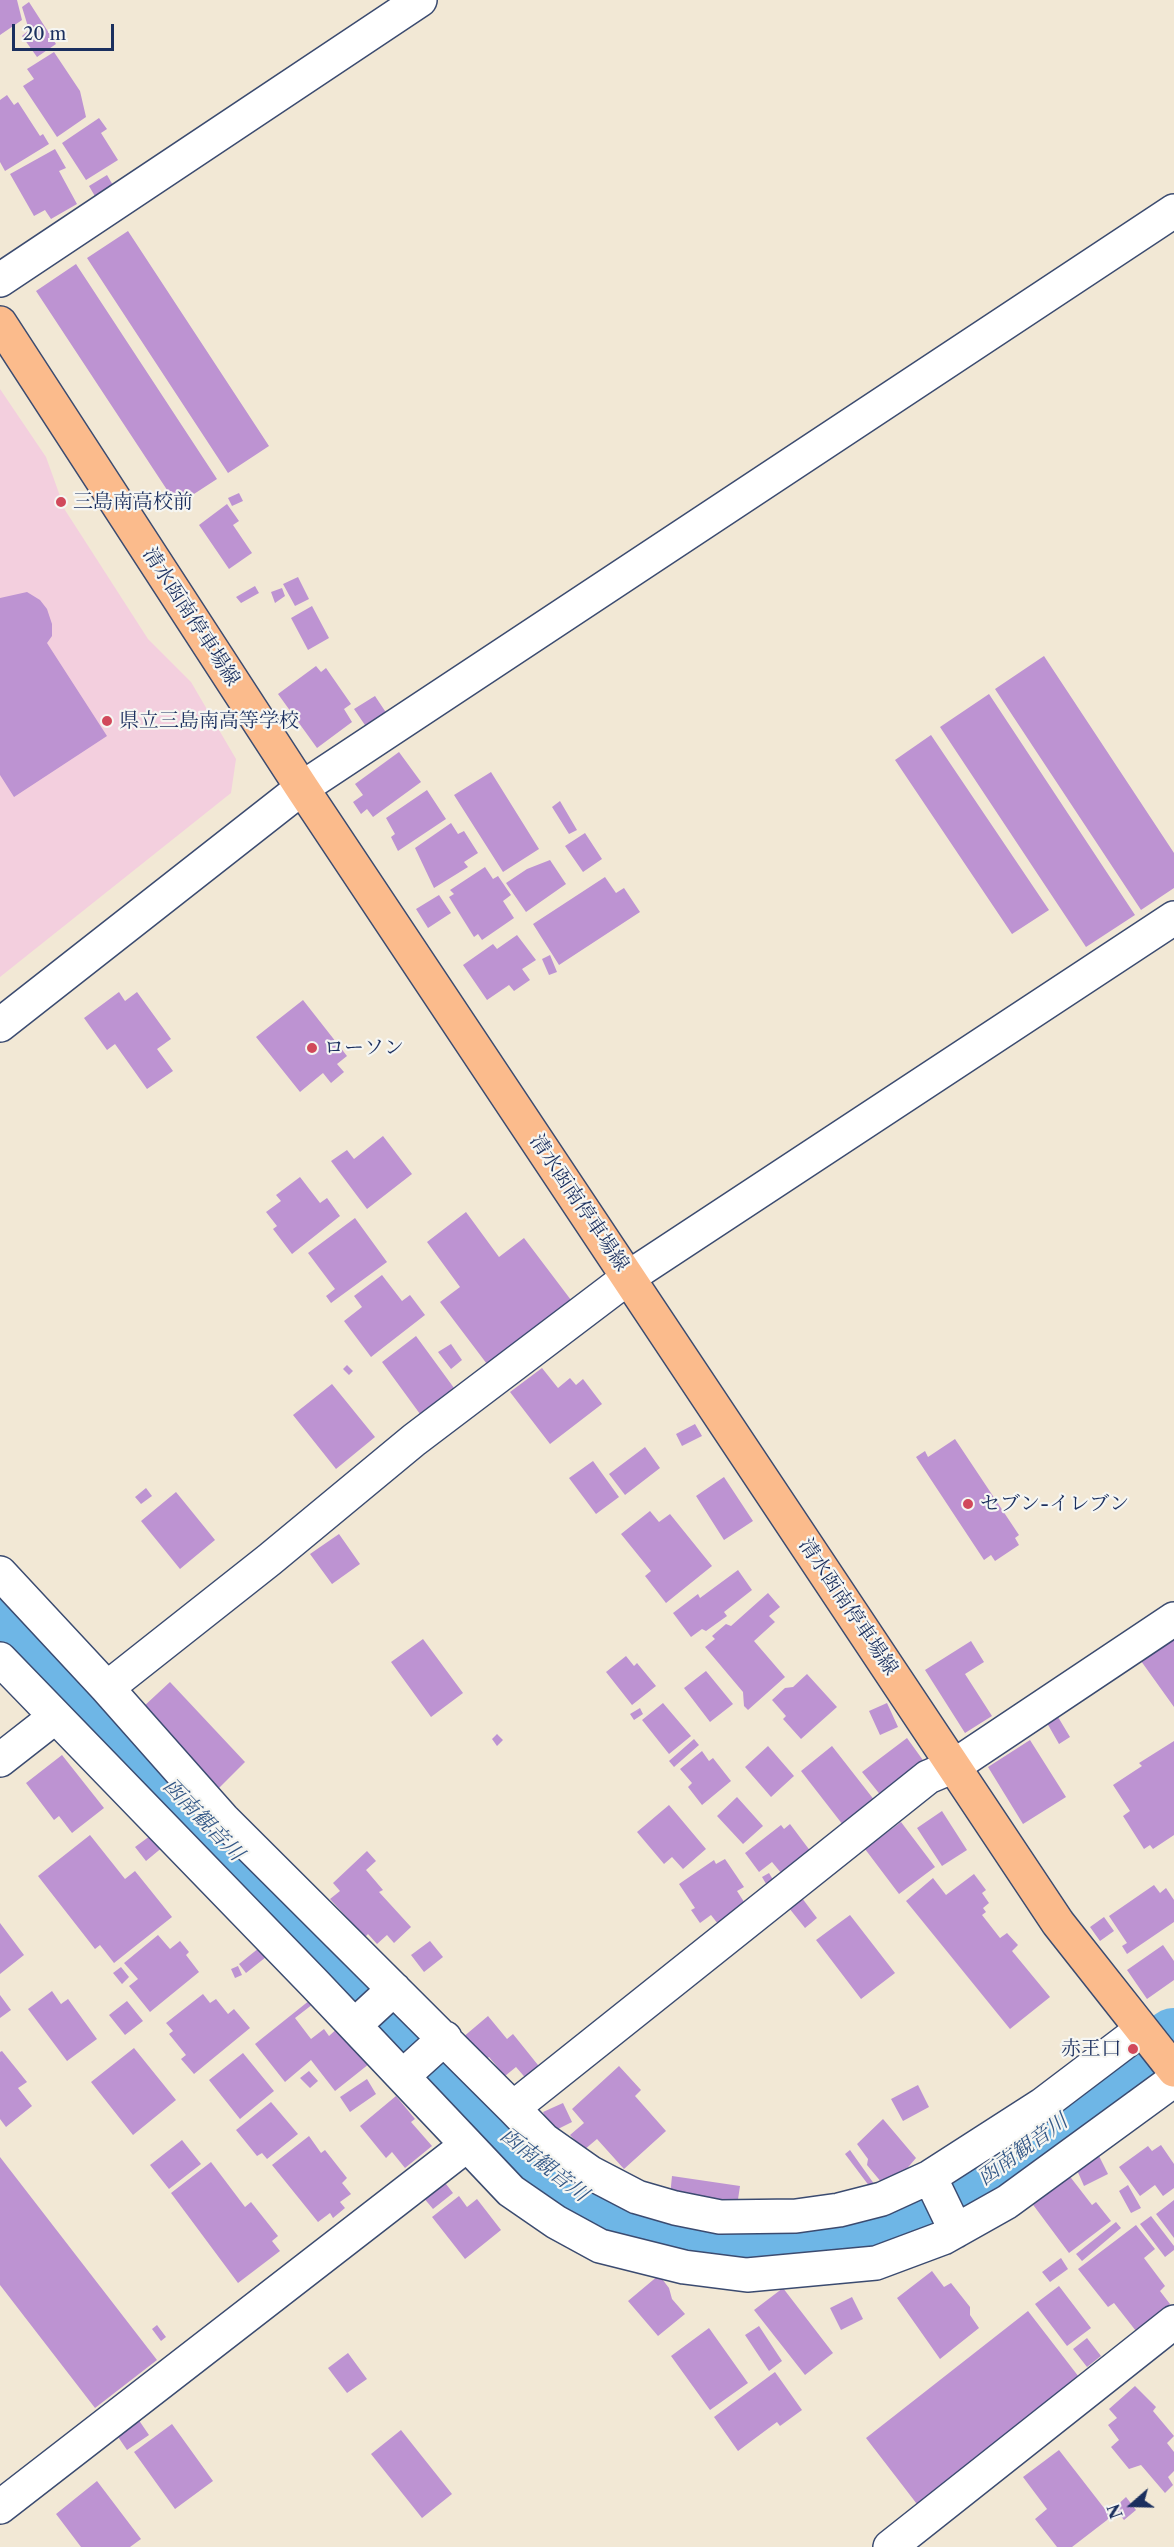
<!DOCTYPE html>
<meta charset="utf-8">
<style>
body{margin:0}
#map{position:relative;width:1174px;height:2547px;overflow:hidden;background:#f2e8d5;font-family:"Libre Caslon Text",serif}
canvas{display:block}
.north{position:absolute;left:1102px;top:2475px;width:60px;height:60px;-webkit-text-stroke:4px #f6f6f2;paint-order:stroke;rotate:250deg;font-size:16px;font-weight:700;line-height:24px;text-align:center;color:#1b2f5e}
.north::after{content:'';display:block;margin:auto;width:21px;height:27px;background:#1b2f5e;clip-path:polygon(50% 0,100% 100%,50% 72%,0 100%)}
.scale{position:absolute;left:12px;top:24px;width:102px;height:27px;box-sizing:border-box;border:3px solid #1b2f5e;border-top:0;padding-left:8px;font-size:18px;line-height:21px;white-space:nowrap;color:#1b2f5e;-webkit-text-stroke:4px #f6f6f2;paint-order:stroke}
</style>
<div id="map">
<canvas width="1174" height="2547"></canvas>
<div class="north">N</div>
<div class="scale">20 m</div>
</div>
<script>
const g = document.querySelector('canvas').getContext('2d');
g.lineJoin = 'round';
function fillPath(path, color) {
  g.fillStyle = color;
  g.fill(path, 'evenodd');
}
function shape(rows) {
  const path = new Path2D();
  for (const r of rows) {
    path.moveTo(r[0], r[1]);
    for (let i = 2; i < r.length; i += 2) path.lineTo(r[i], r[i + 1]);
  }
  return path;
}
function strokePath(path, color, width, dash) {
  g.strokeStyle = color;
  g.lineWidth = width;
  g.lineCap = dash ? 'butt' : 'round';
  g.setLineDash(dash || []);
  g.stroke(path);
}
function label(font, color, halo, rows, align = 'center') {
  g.font = font + ' "Libre Caslon Text","Noto Serif JP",serif';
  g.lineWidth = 4.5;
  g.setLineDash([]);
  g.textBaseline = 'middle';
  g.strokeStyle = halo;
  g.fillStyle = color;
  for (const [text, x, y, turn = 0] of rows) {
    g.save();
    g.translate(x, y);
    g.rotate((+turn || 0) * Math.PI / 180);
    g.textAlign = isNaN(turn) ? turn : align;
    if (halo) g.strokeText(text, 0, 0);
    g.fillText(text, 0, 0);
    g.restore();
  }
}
const built = shape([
 [0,389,46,457,65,510,85,541,148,639,191,682,236,759,231,793,0,977]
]);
const river = shape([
 [0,1605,516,2149,600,2210,710,2245,786,2246,878,2225,971,2187,1174,2039]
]);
const building = shape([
 [0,0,17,0,22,20,0,35],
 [29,2,56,44,37,57,22,36,29,30,22,7],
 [54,52,80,91,86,117,57,137,23,86,34,79,27,69],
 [7,95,14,105,18,102,40,136,43,134,49,144,5,171,0,162,0,100],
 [99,118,107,129,101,133,118,160,86,180,62,143],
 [55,149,66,168,59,171,77,204,51,219,45,210,34,216,10,174],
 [107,175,117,192,99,203,89,186],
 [128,231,269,446,228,473,87,258],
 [76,264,217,479,177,505,36,291],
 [239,493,243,501,232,506,228,498],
 [227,504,239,521,233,525,252,553,229,569,199,525],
 [298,577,309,599,295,606,283,584],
 [255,586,259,593,241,603,236,597],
 [282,588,285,596,275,603,271,592],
 [27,592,40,600,47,609,52,624,52,636,47,643,107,736,14,797,0,775,0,598],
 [312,606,329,638,308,650,291,618],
 [1044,656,1174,853,1174,888,1141,910,995,689],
 [316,666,321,672,326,668,351,704,344,709,352,722,317,748,278,694],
 [989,694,1135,915,1086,947,940,727],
 [375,696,387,714,367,728,354,709],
 [931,735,1049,910,1012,934,895,760],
 [399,752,421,782,373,817,367,809,361,814,353,802,363,795,355,784],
 [491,772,539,849,503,872,454,795],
 [427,790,446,819,398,851,391,837,395,834,386,818],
 [560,801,577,830,569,834,552,807],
 [451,823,458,834,464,831,478,853,464,862,468,867,434,888,415,848],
 [585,833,602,859,583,872,565,846],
 [550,860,566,884,526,912,506,883,527,869],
 [485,867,493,879,498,876,511,895,503,901,514,918,482,940,478,934,474,937,449,897,454,894,450,890],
 [605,877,616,893,624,888,640,912,559,965,533,924],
 [439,895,451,913,428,928,416,909],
 [517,935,536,960,522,969,530,980,514,991,509,985,487,1000,463,965,493,944,497,949],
 [550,955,557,972,549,975,542,959],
 [119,992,125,1001,137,992,171,1039,157,1049,173,1071,147,1089,115,1044,107,1050,84,1018],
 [303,1000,347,1056,337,1064,344,1072,331,1083,323,1073,300,1092,256,1037],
 [383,1136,412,1174,367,1209,331,1161,347,1150,354,1159],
 [300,1177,320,1203,327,1198,340,1216,292,1254,273,1229,277,1226,266,1212,281,1201,276,1195],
 [466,1212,499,1257,524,1238,574,1304,490,1368,440,1302,460,1287,427,1242],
 [355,1218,387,1262,331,1303,326,1296,335,1289,308,1253],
 [382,1275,402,1301,410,1295,425,1315,371,1357,344,1321,362,1307,354,1296],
 [416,1336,454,1388,420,1414,382,1362],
 [451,1344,462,1360,451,1369,438,1352],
 [347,1365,353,1371,349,1375,343,1369],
 [542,1368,558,1388,570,1378,576,1385,583,1379,602,1404,550,1444,510,1392],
 [332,1384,375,1437,336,1469,293,1415],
 [695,1424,702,1436,682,1446,676,1434],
 [955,1439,1019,1535,1015,1538,1019,1545,995,1561,991,1555,984,1560,916,1457,925,1451,928,1457],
 [645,1447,660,1468,625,1495,609,1474],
 [593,1461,619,1497,596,1514,569,1478],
 [724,1477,753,1521,724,1540,696,1496],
 [146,1488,152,1496,141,1504,135,1497],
 [176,1492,215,1540,180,1569,141,1521],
 [650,1511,659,1522,670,1514,712,1566,666,1603,645,1576,651,1571,621,1534],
 [339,1534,360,1564,332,1584,310,1554],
 [738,1570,752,1590,724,1612,727,1616,706,1631,702,1629,691,1637,673,1613,698,1594,700,1598],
 [768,1593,780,1607,769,1616,775,1622,754,1641,785,1677,748,1710,744,1706,743,1692,705,1647,715,1639,712,1636,726,1624,731,1626],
 [1174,1637,1174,1707,1141,1661],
 [423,1639,463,1693,431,1717,391,1662],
 [971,1641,984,1662,965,1674,992,1716,965,1733,925,1670],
 [626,1656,634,1666,637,1663,656,1686,632,1705,606,1672],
 [706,1671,733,1704,710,1722,684,1688],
 [807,1674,837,1707,801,1739,783,1719,786,1716,772,1700,785,1688,793,1687],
 [170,1682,245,1762,219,1788,143,1707],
 [663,1703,691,1736,669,1754,642,1720],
 [887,1703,898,1727,880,1735,869,1711],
 [640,1708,643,1714,634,1720,630,1714],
 [1058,1717,1070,1737,1059,1744,1047,1723],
 [497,1734,503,1740,497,1746,492,1739],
 [907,1738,925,1763,882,1797,862,1772],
 [694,1739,699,1745,674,1767,669,1761],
 [1030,1740,1066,1797,1023,1824,988,1767],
 [1174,1741,1174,1835,1153,1849,1150,1845,1144,1849,1123,1816,1130,1811,1113,1785,1142,1766,1139,1763],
 [768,1746,794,1776,771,1797,745,1767],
 [832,1746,875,1801,843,1825,801,1771],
 [702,1751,709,1761,713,1758,731,1781,702,1805,688,1787,692,1783,680,1769],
 [62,1755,104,1808,72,1833,59,1816,54,1820,26,1783],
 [737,1797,763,1826,743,1844,717,1816],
 [669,1805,706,1849,683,1869,672,1857,664,1864,637,1832],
 [942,1811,967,1850,942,1866,917,1828],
 [901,1822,935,1867,899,1894,865,1849],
 [790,1824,811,1852,782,1874,772,1862,759,1872,745,1853,781,1825,784,1829],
 [154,1833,164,1846,146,1861,135,1847],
 [90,1835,125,1879,135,1871,172,1917,114,1963,100,1945,95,1949,38,1876],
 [367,1851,376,1861,366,1870,383,1890,379,1892,411,1927,394,1943,387,1935,377,1944,368,1934,365,1937,330,1899,340,1891,333,1883],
 [725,1859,744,1887,737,1891,746,1905,718,1924,711,1915,700,1923,691,1910,695,1908,679,1884,714,1860,716,1864],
 [769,1873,775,1883,768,1887,762,1877],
 [974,1874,986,1890,982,1893,989,1903,983,1908,986,1912,982,1915,1000,1938,1007,1933,1018,1945,1012,1951,1050,1997,1010,2029,906,1901,933,1878,946,1895],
 [1154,1885,1160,1893,1166,1888,1174,1900,1174,1922,1127,1954,1122,1946,1127,1943,1109,1916],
 [802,1898,817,1918,805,1928,789,1908],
 [850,1915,895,1973,861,1999,816,1940],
 [1104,1917,1114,1931,1100,1941,1090,1927],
 [0,1923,24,1955,0,1974],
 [158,1935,170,1949,180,1941,189,1952,186,1955,199,1972,150,2012,129,1986,138,1979,124,1963],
 [430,1941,443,1957,424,1972,411,1955],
 [1163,1945,1174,1961,1174,1980,1147,1999,1127,1970],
 [259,1948,266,1957,246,1973,239,1964],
 [238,1966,242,1975,235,1978,231,1969],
 [121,1967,129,1977,122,1984,113,1973],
 [52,1991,61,2004,68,1999,97,2039,67,2061,28,2009],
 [203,1994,210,2003,216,1999,228,2014,234,2009,250,2028,194,2074,181,2059,186,2055,169,2034,173,2031,166,2023],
 [0,1995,11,2010,0,2018],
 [310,2000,313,2004,295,2018,311,2039,324,2029,329,2036,339,2027,369,2064,335,2091,311,2060,285,2082,255,2044],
 [127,2001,143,2021,125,2035,109,2015],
 [488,2016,507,2039,513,2034,542,2070,529,2082,516,2067,505,2076,489,2057,482,2062,462,2038],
 [134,2048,176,2100,133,2135,91,2082],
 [2,2051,27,2082,18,2088,32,2106,6,2127,0,2119,0,2052],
 [243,2053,274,2091,240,2119,209,2080],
 [619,2066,641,2090,635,2096,666,2131,624,2169,597,2139,584,2150,570,2135,584,2123,572,2109],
 [309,2071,318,2081,310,2088,300,2078],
 [367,2079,376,2094,350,2112,340,2097],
 [918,2085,929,2107,903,2121,891,2099],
 [396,2096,415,2119,411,2122,432,2146,405,2168,392,2152,386,2158,360,2126],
 [271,2102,298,2134,267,2159,262,2153,257,2156,236,2130],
 [563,2103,572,2122,552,2132,543,2112],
 [883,2119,916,2158,897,2180,892,2175,882,2183,867,2165,868,2159,857,2144],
 [309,2136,321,2153,325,2150,347,2178,342,2183,351,2194,340,2202,345,2208,333,2218,330,2213,318,2222,272,2165],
 [182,2140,201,2164,169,2189,150,2165],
 [1161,2145,1174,2164,1174,2188,1163,2196,1155,2185,1140,2196,1119,2167,1148,2146,1152,2151],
 [850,2150,877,2188,873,2191,845,2154],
 [1096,2150,1108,2174,1084,2186,1073,2161],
 [0,2157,157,2360,95,2408,0,2285],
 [211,2162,245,2207,251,2202,278,2236,272,2241,280,2251,238,2283,171,2193],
 [1068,2174,1092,2205,1096,2202,1111,2221,1069,2253,1031,2202],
 [439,2175,453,2193,433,2209,418,2191],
 [672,2176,740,2186,737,2206,670,2196],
 [1128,2185,1141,2208,1131,2213,1119,2191],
 [459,2196,467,2207,477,2199,501,2230,465,2259,432,2217],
 [1174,2200,1174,2238,1156,2214],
 [1151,2216,1174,2246,1174,2250,1165,2257,1140,2224],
 [1116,2222,1121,2228,1082,2261,1076,2254],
 [1136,2225,1155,2249,1144,2258,1165,2286,1160,2291,1170,2304,1136,2331,1114,2303,1108,2307,1078,2269],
 [1061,2258,1068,2269,1050,2282,1042,2272],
 [932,2271,944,2287,951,2283,970,2307,970,2315,979,2328,940,2359,897,2298],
 [659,2275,669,2288,672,2299,685,2314,658,2336,628,2301],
 [1059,2286,1091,2328,1067,2346,1035,2304],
 [783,2288,833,2353,805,2375,754,2310],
 [852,2297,863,2319,841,2330,830,2308],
 [1028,2311,1082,2381,920,2508,866,2438],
 [157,2325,166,2337,161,2341,152,2329],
 [759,2326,782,2361,769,2371,745,2335],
 [709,2328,748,2383,710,2410,671,2356],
 [1087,2338,1101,2356,1087,2367,1073,2349],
 [348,2353,367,2379,347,2393,328,2368],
 [775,2372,802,2410,780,2426,777,2422,738,2451,714,2417],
 [1135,2386,1156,2407,1153,2411,1174,2436,1167,2443,1174,2452,1174,2471,1168,2477,1173,2485,1165,2493,1141,2465,1129,2469,1111,2447,1119,2440,1108,2425,1117,2418,1109,2409],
 [136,2416,149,2435,127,2450,114,2431],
 [172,2424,213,2481,175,2509,134,2452],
 [401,2430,452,2494,422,2518,371,2454],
 [1059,2450,1111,2517,1072,2547,1057,2547,1035,2519,1047,2509,1023,2477],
 [97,2481,141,2539,130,2547,81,2547,56,2514],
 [1126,2497,1136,2510,1124,2520,1114,2508]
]);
const minor = shape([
 [0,280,420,0],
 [1174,918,629,1277,414,1440,269,1560,107,1688,223,1819,513,2108,928,1777,954,1766,1174,1619],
 [0,1025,302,788,1174,211],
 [0,1573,107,1688],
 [0,1659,315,1984,511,2191,556,2222,600,2246,684,2267,747,2275,876,2263,943,2238,1007,2202,1174,2080],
 [0,1760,55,1717],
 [355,2025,394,1989],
 [403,2076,445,2038],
 [513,2108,544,2140,591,2173,637,2197,675,2208,720,2217,796,2216,839,2210,882,2199,930,2177,1042,2105,1141,2030],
 [930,2177,956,2231],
 [0,2507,467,2145],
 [890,2547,1174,2322]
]);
const major = shape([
 [0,323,302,788,1058,1923,1174,2070]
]);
const markers = [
 [61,502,6,"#d1495b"],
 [107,721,6,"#d1495b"],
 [312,1048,6,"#d1495b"],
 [968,1504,6,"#d1495b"],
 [1133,2049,6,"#d1495b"]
];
const poiNames = [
 ["三島南高校前",73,502],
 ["県立三島南高等学校",119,721],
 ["ローソン",324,1048],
 ["セブン-イレブン",980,1504],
 ["赤王口",1121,2049,"right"]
];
const streetNames = [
 ["清水函南停車場線",191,617,57],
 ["清水函南停車場線",579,1203,56],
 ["清水函南停車場線",848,1607,56]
];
const waterNames = [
 ["函南観音川",203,1820,46],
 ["函南観音川",1023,2150,-36],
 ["函南観音川",544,2165,38]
];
fillPath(built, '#f3cfde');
strokePath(river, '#6eb6e6', 62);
fillPath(building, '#bd93d2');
strokePath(minor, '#3b4b70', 36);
strokePath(major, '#3b4b70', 36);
strokePath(minor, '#fff', 33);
strokePath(major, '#fbbb8c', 33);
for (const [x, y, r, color] of markers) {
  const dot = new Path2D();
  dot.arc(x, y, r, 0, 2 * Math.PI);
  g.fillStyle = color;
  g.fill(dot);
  strokePath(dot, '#f6f6f2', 2);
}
label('20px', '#1b2f5e', '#f6f6f2', poiNames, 'left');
label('20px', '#1b2f5e', '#f6f6f2', streetNames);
label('italic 21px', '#345887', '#f6f6f2', waterNames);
</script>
